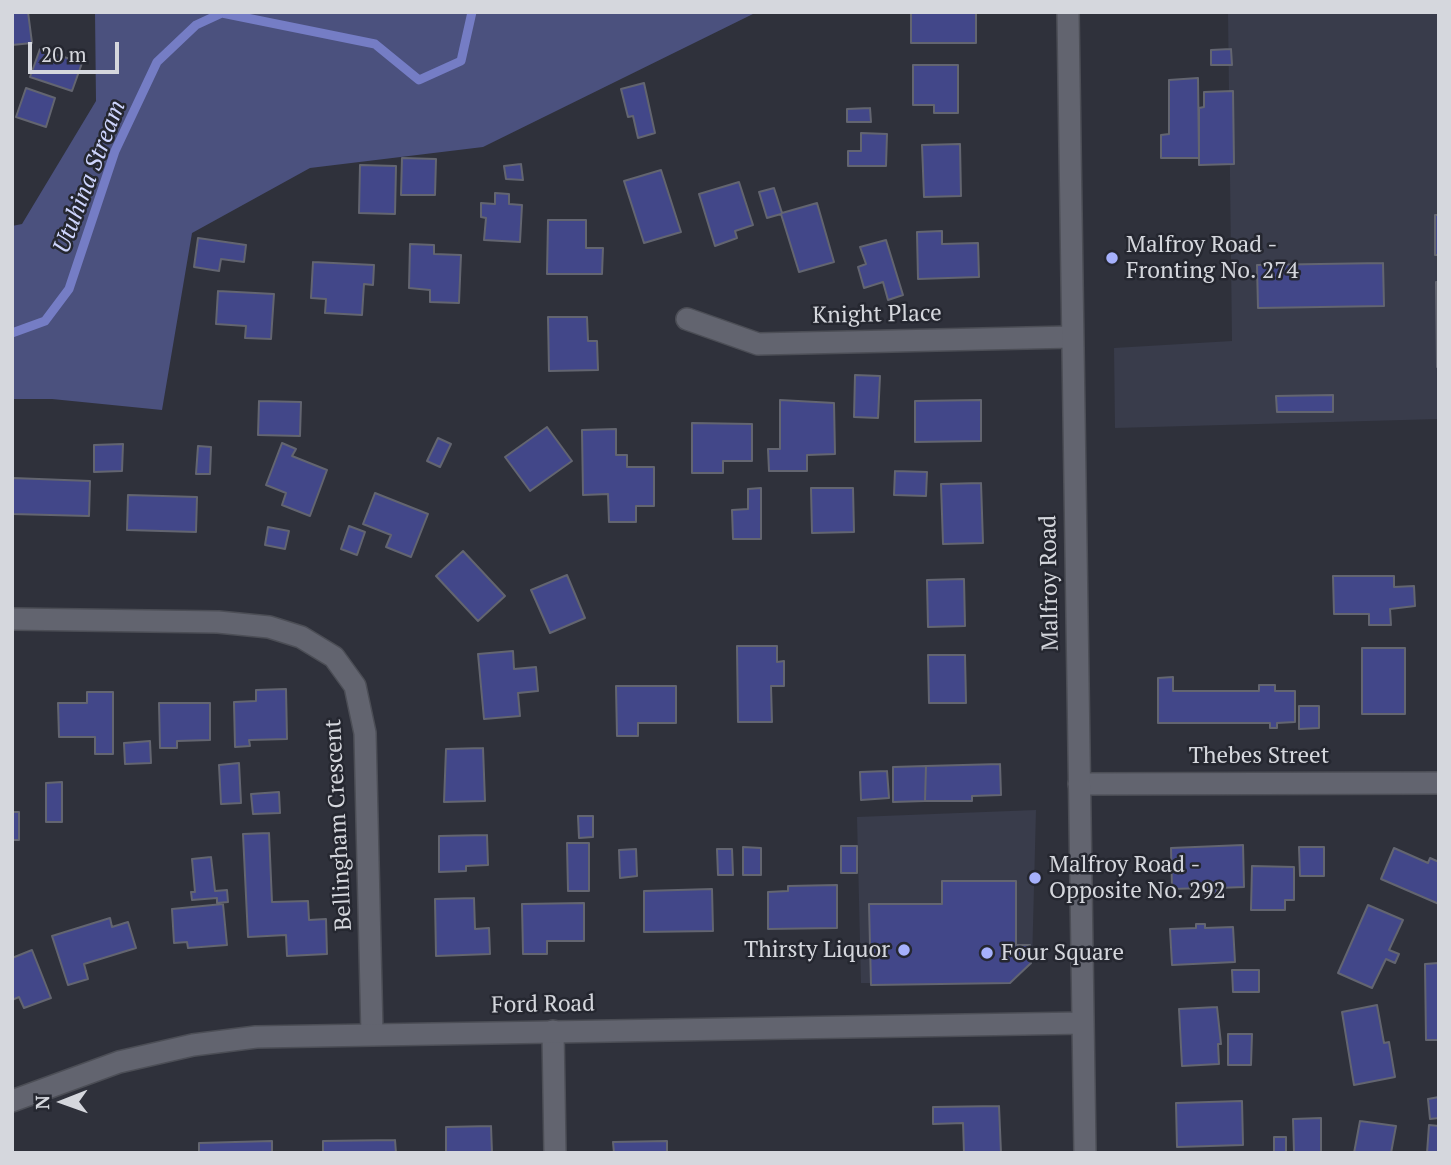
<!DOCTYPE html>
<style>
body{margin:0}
#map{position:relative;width:1451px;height:1165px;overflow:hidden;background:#2f313b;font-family:"PT Serif",serif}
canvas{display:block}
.frame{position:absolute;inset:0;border:14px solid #d5d7dd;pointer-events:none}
.north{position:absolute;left:28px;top:1067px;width:70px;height:70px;-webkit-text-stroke:5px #252730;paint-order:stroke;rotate:269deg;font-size:19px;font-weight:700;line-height:28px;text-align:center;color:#d5d7dd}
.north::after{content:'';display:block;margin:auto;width:24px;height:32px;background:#d5d7dd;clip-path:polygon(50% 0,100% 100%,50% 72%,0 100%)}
.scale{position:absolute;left:28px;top:42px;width:91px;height:32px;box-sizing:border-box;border:4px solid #d5d7dd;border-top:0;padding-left:9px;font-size:21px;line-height:24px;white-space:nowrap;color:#d5d7dd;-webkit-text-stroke:5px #252730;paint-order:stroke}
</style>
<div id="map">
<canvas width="1451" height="1165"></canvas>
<div class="frame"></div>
<div class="north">N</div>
<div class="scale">20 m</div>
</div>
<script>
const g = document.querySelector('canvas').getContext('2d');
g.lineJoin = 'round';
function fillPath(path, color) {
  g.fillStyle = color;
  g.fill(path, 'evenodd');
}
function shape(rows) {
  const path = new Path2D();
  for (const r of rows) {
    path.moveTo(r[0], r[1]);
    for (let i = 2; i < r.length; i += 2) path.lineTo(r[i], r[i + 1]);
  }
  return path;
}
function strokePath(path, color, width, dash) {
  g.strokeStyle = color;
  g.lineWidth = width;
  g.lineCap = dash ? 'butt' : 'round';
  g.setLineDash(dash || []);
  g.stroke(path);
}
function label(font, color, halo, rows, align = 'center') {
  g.font = font + ' "PT Serif",serif';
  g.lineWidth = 5;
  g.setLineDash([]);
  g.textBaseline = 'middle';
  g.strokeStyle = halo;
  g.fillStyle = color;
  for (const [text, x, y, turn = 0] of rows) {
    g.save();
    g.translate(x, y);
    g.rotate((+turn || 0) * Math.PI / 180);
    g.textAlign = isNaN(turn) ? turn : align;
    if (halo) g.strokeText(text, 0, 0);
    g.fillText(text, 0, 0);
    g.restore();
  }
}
const built = shape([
 [1228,12,1439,12,1439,419,1115,428,1114,348,1232,341],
 [1036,810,1032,964,1010,983,861,983,857,817]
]);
const green = shape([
 [95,12,757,12,483,147,310,168,192,233,162,410,52,399,12,399,12,226,22,224,96,101]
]);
const stream = shape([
 [12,333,45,321,69,289,115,151,157,62,196,25,222,13,375,44,419,80,461,61,472,12]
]);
const building = shape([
 [12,12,28,12,32,43,12,45,12,12],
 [911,12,976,12,976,43,911,43,911,12],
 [40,49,82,63,72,91,30,77,40,49],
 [1231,49,1232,65,1211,65,1211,50,1231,49],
 [913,65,958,65,958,113,934,113,934,105,913,105,913,65],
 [1198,78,1199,158,1161,158,1161,135,1169,134,1169,80,1198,78],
 [644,83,655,133,638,138,633,116,628,117,621,89,644,83],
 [26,88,55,98,46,127,16,117,26,88],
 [1233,91,1234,164,1199,165,1199,108,1204,107,1204,92,1233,91],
 [870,108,871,122,847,122,847,109,870,108],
 [861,133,887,134,886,166,848,166,848,151,861,151,861,133],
 [960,144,961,196,924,197,922,145,960,144],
 [402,158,436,159,435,195,401,195,402,158],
 [521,164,523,180,506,179,504,166,521,164],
 [360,165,396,166,395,214,359,213,360,165],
 [661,170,681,232,644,243,624,181,661,170],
 [739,182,753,225,735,231,737,238,715,246,699,194,739,182],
 [774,188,782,213,817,203,834,262,799,272,781,214,767,218,759,192,774,188],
 [495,193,509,194,509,204,522,205,520,242,484,240,486,218,481,217,481,203,495,204,495,193],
 [1435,215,1439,215,1439,255,1435,255,1435,215],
 [548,220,586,220,586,248,603,248,602,274,547,274,548,220],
 [942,231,942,244,978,243,979,277,918,279,917,232,942,231],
 [198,238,246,245,244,262,221,259,219,271,194,267,198,238],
 [886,240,903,295,888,300,883,282,864,288,858,267,866,264,860,247,886,240],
 [410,244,434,245,434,254,461,255,459,303,430,302,430,290,409,288,410,244],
 [313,262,374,265,373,285,364,284,362,315,325,313,326,299,311,298,313,262],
 [1383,263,1384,306,1258,308,1257,265,1383,263],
 [1436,282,1439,282,1439,367,1437,367,1436,282],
 [218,291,274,294,271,339,245,338,246,326,216,324,218,291],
 [548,317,587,317,588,341,597,341,598,370,549,371,548,317],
 [855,375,880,376,878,418,854,417,855,375],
 [1333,395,1333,412,1277,412,1276,396,1333,395],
 [780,400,834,403,835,454,807,455,807,471,769,471,768,449,780,449,780,400],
 [981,400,981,441,915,442,915,401,981,400],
 [259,401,301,402,300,436,258,435,259,401],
 [692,423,752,424,752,461,723,461,723,473,692,473,692,423],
 [547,427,572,461,530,491,505,457,547,427],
 [616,429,616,455,627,455,627,467,654,467,654,506,636,506,636,522,609,522,608,494,583,495,582,430,616,429],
 [438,438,451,444,440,467,427,461,438,438],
 [282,443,296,449,292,456,327,470,310,516,282,505,286,493,266,485,282,443],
 [123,444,122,471,94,472,94,445,123,444],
 [198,446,211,447,210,474,196,474,198,446],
 [895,471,927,472,926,496,894,495,895,471],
 [13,478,90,481,89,516,12,514,13,478],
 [981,483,983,543,943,544,941,484,981,483],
 [761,488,761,539,733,539,732,510,748,509,748,489,761,488],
 [811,488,853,488,854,532,812,533,811,488],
 [375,493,428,514,411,557,386,547,391,535,363,524,375,493],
 [128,495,197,497,196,532,127,530,128,495],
 [349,526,365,532,357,555,341,549,349,526],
 [268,527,289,531,285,549,265,545,268,527],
 [463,551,505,596,478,621,436,576,463,551],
 [567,575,585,618,550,633,531,590,567,575],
 [1333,576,1394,576,1394,587,1414,586,1415,606,1390,609,1391,625,1369,625,1369,614,1334,614,1333,576],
 [964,579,965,626,928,627,927,580,964,579],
 [737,646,777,646,777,662,784,661,784,686,771,686,772,722,738,722,737,646],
 [1362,648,1405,648,1405,714,1362,714,1362,648],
 [513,651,514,669,536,667,538,691,518,693,520,716,484,719,478,654,513,651],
 [928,655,965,655,966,703,929,703,928,655],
 [1173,677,1173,691,1259,691,1259,685,1275,685,1275,691,1295,691,1295,722,1277,723,1277,728,1270,728,1270,723,1158,723,1158,678,1173,677],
 [616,686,676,686,676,723,638,723,638,736,617,736,616,686],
 [286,689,287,739,249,740,250,746,235,747,234,702,256,701,256,690,286,689],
 [87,692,113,692,113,754,95,754,95,737,59,737,58,703,87,703,87,692],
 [159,703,210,703,210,740,177,741,177,748,160,748,159,703],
 [1299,706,1319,706,1319,728,1299,729,1299,706],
 [150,741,151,763,125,764,124,743,150,741],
 [483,748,485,801,444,802,446,749,483,748],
 [239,763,241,803,221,804,219,765,239,763],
 [1000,764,1001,795,972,796,972,801,925,801,926,766,1000,764],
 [926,766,925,801,893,802,893,767,926,766],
 [887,771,889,798,861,800,860,772,887,771],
 [62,782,62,822,46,822,46,783,62,782],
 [279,792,280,813,253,814,251,794,279,792],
 [12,812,19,812,19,840,12,840,12,812],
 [578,816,593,816,593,837,579,838,578,816],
 [269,833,272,902,308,901,309,920,326,919,327,954,287,956,286,935,248,937,243,834,269,833],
 [487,835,488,865,466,866,466,871,439,872,439,836,487,835],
 [567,843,589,843,589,891,568,891,567,843],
 [1243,845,1244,887,1217,888,1217,893,1205,894,1205,888,1172,889,1171,848,1243,845],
 [841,846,857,846,857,873,841,873,841,846],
 [743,847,761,848,761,875,743,875,743,847],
 [1299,847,1324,847,1324,876,1300,876,1299,847],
 [1394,848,1428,863,1430,858,1439,862,1439,904,1381,879,1394,848],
 [636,849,637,876,620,878,619,850,636,849],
 [717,849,732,849,733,875,718,875,717,849],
 [211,857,215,891,227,890,228,902,217,903,217,898,192,900,191,892,195,892,192,859,211,857],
 [1252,866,1294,867,1294,900,1285,900,1285,910,1251,910,1252,866],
 [942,881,1016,881,1016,945,1030,945,1031,963,1010,983,871,985,869,904,942,904,942,881],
 [837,885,837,928,768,929,768,892,788,891,788,886,837,885],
 [712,889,713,931,644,932,644,891,712,889],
 [474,898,475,929,489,928,490,954,436,956,435,899,474,898],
 [584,903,584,941,547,941,547,954,523,954,522,904,584,903],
 [223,904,227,945,188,948,187,942,174,943,172,909,223,904],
 [1368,905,1403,920,1389,950,1399,954,1395,963,1386,959,1372,988,1338,973,1368,905],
 [110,918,112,927,128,922,136,948,84,964,88,979,68,985,52,936,110,918],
 [1196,924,1205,924,1205,928,1233,927,1235,962,1172,965,1170,929,1196,928,1196,924],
 [32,950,51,998,24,1008,19,997,12,1000,12,958,32,950],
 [1439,963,1439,1040,1426,1040,1425,964,1439,963],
 [1232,970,1259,970,1259,992,1233,992,1232,970],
 [1377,1005,1384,1043,1389,1042,1395,1077,1354,1085,1342,1012,1377,1005],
 [1217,1007,1221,1044,1218,1044,1219,1064,1182,1066,1179,1009,1217,1007],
 [1228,1034,1252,1034,1251,1065,1228,1065,1228,1034],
 [1439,1097,1439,1118,1430,1119,1428,1099,1439,1097],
 [1242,1101,1243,1145,1177,1147,1176,1103,1242,1101],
 [999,1106,1001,1153,964,1153,963,1123,933,1124,933,1107,999,1106],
 [1321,1118,1321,1152,1294,1152,1293,1119,1321,1118],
 [1360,1121,1396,1126,1391,1153,1354,1153,1360,1121],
 [1429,1125,1439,1126,1439,1153,1427,1153,1429,1125],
 [491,1126,492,1153,446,1153,446,1127,491,1126],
 [1274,1137,1286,1137,1286,1153,1274,1153,1274,1137],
 [395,1140,396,1153,323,1153,323,1141,395,1140],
 [272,1141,272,1153,199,1153,199,1143,272,1141],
 [667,1141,667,1153,614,1153,613,1142,667,1141]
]);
const street = shape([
 [687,319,758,344,1072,337],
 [12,619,218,622,269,627,301,637,334,657,355,686,365,733,372,1034],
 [1079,784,1439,783],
 [553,1031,555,1153]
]);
const secondary = shape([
 [1068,12,1085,1153],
 [12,1101,119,1062,193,1045,256,1037,1083,1023]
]);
const markers = [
 [1112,258,7,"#a6b1fc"],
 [1035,878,7,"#a6b1fc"],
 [904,950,7,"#a6b1fc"],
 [987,953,7,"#a6b1fc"]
];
const poiNames = [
 ["Malfroy Road -",1126,245],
 ["Fronting No. 274",1126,271],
 ["Malfroy Road -",1049,865],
 ["Opposite No. 292",1049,891],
 ["Thirsty Liquor",890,950,"right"],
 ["Four Square",1001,953]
];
const streetNames = [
 ["Knight Place",877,315,-1],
 ["Malfroy Road",1050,583,-91],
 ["Thebes Street",1259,756],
 ["Bellingham Crescent",339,825,-93],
 ["Ford Road",543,1005,-1]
];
const waterNames = [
 ["Utuhina Stream",90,177,-69]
];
fillPath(built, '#393c4b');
fillPath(green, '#4b517e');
strokePath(stream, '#757dc5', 9);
fillPath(building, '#424789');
strokePath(building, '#636570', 2);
strokePath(street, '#4c4e56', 24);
strokePath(secondary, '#4c4e56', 24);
strokePath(street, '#62646f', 21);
strokePath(secondary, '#62646f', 21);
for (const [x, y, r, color] of markers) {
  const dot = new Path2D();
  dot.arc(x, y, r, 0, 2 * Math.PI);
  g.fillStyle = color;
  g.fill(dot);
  strokePath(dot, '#252730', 2.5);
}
label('23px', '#d5d7dd', '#252730', poiNames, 'left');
label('23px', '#d5d7dd', '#252730', streetNames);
label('italic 24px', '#ced5fd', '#252730', waterNames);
</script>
